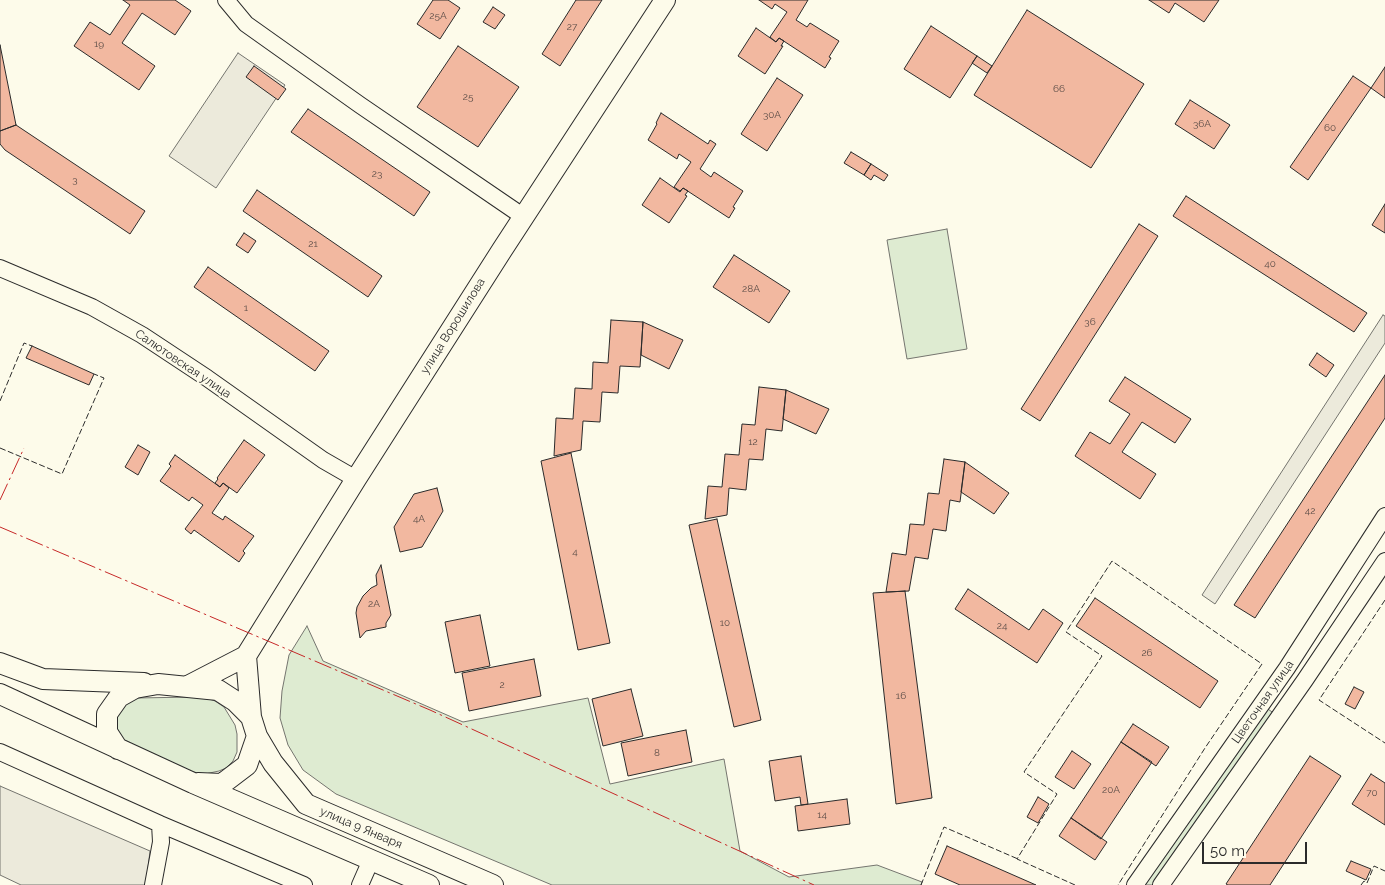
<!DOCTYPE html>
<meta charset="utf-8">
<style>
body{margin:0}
#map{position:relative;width:1385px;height:885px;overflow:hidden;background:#fdfbea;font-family:Raleway,sans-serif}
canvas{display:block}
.scale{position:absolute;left:1202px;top:842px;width:105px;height:22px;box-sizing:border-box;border:2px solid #2b2b2b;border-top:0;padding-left:6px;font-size:15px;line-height:18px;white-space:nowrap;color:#2b2b2b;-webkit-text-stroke:4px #fdfbea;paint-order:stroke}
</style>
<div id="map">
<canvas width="1385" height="885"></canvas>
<div class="scale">50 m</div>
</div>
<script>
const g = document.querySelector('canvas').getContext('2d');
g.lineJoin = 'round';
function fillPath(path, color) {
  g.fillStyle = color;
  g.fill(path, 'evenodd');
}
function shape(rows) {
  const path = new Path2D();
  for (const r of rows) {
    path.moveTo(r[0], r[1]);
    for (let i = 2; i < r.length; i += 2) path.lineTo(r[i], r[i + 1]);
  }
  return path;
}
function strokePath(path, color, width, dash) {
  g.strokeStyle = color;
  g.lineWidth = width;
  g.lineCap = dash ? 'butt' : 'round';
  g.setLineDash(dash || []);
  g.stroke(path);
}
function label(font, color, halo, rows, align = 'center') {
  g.font = font + ' Raleway,sans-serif';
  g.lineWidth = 4;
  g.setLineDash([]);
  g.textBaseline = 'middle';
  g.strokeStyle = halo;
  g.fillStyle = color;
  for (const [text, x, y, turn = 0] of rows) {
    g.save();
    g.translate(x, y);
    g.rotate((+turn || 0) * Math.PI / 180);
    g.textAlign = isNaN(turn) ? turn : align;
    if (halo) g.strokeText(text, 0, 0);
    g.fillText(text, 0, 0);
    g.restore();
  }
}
const green = shape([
 [947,229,967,349,907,359,887,240,947,229],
 [307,626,323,661,463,722,588,698,610,784,724,759,740,851,789,877,877,865,922,882,921,885,552,885,336,794,303,770,288,745,280,718,282,691,289,655,307,626],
 [195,697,207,698,215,701,224,707,235,725,237,734,237,752,233,761,226,768,219,771,205,774,187,771,128,744,118,736,114,715,117,709,135,698,195,697],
 [1265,707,1275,714,1156,885,1140,885,1265,707]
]);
const parking = shape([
 [238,53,285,85,216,188,169,156,238,53],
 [1383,315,1385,316,1385,343,1215,604,1202,595,1383,315],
 [0,786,150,851,146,885,21,885,0,875,0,786]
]);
const building = shape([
 [123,0,175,0,191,11,175,35,142,13,122,43,155,66,139,90,74,46,90,22,110,35,130,5,123,0],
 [433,0,448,0,460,8,440,39,417,24,433,0],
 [576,0,602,0,560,66,542,54,576,0],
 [759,0,808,0,796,20,807,27,810,23,839,41,829,57,831,58,825,68,779,38,776,42,770,37,787,12,775,4,772,9,759,0],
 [1149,0,1219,0,1204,22,1175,3,1169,13,1149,0],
 [493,7,505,15,495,29,483,22,493,7],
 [1027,10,1144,84,1091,168,974,95,1027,10],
 [931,26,977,56,950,98,904,69,931,26],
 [756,28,776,42,779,38,784,41,781,46,783,46,765,74,738,56,756,28],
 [0,45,16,125,0,131,0,45],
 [458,46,519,87,478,147,417,107,458,46],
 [977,56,992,66,987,73,972,63,977,56],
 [254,66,286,89,278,100,246,77,254,66],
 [1385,67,1385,98,1371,88,1385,67],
 [1353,76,1371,88,1308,180,1290,167,1353,76],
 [777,78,803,95,767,151,741,134,777,78],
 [1190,100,1230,125,1214,149,1175,124,1190,100],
 [308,109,430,192,414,216,291,132,308,109],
 [661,113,708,144,710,140,716,144,700,169,711,177,714,172,743,191,733,207,735,208,729,218,683,188,680,191,674,187,691,162,679,154,677,159,648,140,657,124,656,123,661,113],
 [16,125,145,211,130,234,5,150,0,144,0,131,16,125],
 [851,152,871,164,864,175,844,163,851,152],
 [871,164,888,175,884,181,874,175,871,180,864,175,871,164],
 [660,178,680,192,683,188,688,191,685,195,687,196,669,223,642,205,660,178],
 [257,190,382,276,368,297,243,211,257,190],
 [1186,196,1367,313,1354,332,1173,216,1186,196],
 [1385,204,1385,233,1372,225,1385,204],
 [1139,224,1158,236,1040,421,1021,409,1139,224],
 [244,233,256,241,248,253,236,245,244,233],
 [734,255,790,291,769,323,713,287,734,255],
 [208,267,329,351,315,371,194,287,208,267],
 [611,320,643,322,640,367,620,366,618,393,602,392,600,422,583,421,581,450,554,456,556,418,573,419,575,388,592,389,593,362,608,363,611,320],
 [643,322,683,340,669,369,641,355,643,322],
 [32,346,94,374,89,385,26,358,32,346],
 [1317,353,1334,365,1326,377,1309,365,1317,353],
 [1385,375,1385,418,1255,618,1234,605,1385,375],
 [1125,377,1191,419,1175,443,1142,422,1122,452,1156,474,1140,499,1075,456,1090,432,1110,444,1130,414,1109,401,1125,377],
 [759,387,786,390,782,431,766,429,763,460,749,459,746,490,729,488,727,515,705,519,708,486,722,487,725,454,739,455,742,424,755,425,759,387],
 [786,390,829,409,816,434,783,419,786,390],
 [244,440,265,455,237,493,223,483,220,487,215,483,218,479,217,478,244,440],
 [138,445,150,452,138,475,125,467,138,445],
 [571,453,610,643,578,650,541,461,571,453],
 [175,455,220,487,223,483,229,488,212,513,223,520,225,516,254,536,243,551,245,553,239,562,194,530,191,534,185,529,203,505,192,497,189,501,160,481,171,466,169,464,175,455],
 [944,459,965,462,960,502,950,500,946,531,933,529,928,559,915,557,909,591,886,592,892,553,906,555,910,524,924,525,928,493,939,494,944,459],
 [965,462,1009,493,994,514,961,492,965,462],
 [437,488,443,511,422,547,400,552,394,527,414,494,437,488],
 [717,519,761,720,734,727,689,525,717,519],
 [381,565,391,615,386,623,386,627,366,631,360,638,356,613,357,607,363,596,371,588,377,585,376,575,381,565],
 [968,589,1029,630,1043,609,1063,623,1037,663,955,609,968,589],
 [905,591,932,798,896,804,873,593,905,591],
 [1095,598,1218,681,1200,708,1076,626,1095,598],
 [480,615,490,666,455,673,445,622,480,615],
 [534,659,541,696,469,711,462,673,534,659],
 [1354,687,1364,692,1355,709,1345,704,1354,687],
 [631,689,643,736,603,746,592,699,631,689],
 [1133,724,1169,747,1156,766,1121,742,1133,724],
 [686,730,692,762,628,776,621,743,686,730],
 [1121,742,1152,762,1101,839,1071,818,1121,742],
 [1072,751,1091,764,1074,789,1055,777,1072,751],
 [801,756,808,804,801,805,800,797,775,801,769,761,801,756],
 [1310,756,1341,776,1270,885,1228,885,1226,884,1310,756],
 [1371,774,1385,783,1385,825,1352,804,1371,774],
 [1038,797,1049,804,1038,823,1027,817,1038,797],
 [847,799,850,824,798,831,795,806,847,799],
 [1071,818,1107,842,1095,860,1059,836,1071,818],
 [947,846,1036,885,960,885,935,874,947,846],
 [1351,861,1371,869,1366,880,1346,871,1351,861]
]);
const minor = shape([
 [226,0,246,24,360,105,524,217],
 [0,268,92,307,142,335,207,378,323,460,356,479],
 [0,752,160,824,304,885],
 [153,885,161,842,160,824],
 [360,885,371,860],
 [1135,885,1287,668,1385,516],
 [1161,885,1305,680,1385,561]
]);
const major = shape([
 [246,656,251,717],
 [0,663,43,679,144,683],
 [188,686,246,656,356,479,502,250,665,0],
 [0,694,193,783,429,885],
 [118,749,107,732,107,714,119,697,135,688,158,684,218,690,235,701,251,717,257,736,273,763,306,804,493,885],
 [198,783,222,784,247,765,257,736]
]);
const fence = shape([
 [0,401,24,343,32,346],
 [0,448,62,474,104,378,94,374],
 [1385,600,1319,700,1385,743],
 [921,885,944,827,1018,859],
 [1075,885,1017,859,1057,794,1024,772,1102,656,1066,632,1112,561,1262,664,1205,748,1118,885],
 [1361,885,1364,881,1367,883,1374,866,1385,871]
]);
const power = shape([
 [0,500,24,448],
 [0,527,430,710,814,885]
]);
const numberNames = [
 ["25А",438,16],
 ["27",572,27],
 ["19",99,44],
 ["66",1059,89],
 ["25",468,97],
 ["30А",772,115],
 ["36А",1202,124],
 ["60",1330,128],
 ["23",377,174],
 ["3",75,180],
 ["21",313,244],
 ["40",1270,264],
 ["28А",751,289],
 ["1",246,308],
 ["36",1090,322],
 ["12",753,442],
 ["42",1310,511],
 ["4А",419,519],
 ["4",575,552],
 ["2А",374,604],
 ["10",725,623],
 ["24",1002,626],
 ["26",1147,653],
 ["2",502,685],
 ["16",901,696],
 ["8",657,753],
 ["20А",1111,790],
 ["70",1372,793],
 ["14",822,815]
];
const streetNames = [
 ["улица Ворошилова",453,326,-58],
 ["Салютовская улица",183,364,34],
 ["Цветочная улица",1263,702,-55],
 ["улица 9 Января",361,828,23]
];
fillPath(green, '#deebd1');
strokePath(green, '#74746e', 1);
fillPath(parking, '#eceadb');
strokePath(parking, '#74746e', 1);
fillPath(building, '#f2b8a0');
strokePath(building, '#2b2b2b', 1);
strokePath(minor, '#2b2b2b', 18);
strokePath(major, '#2b2b2b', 22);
strokePath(minor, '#fdfbea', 16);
strokePath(major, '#fdfbea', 20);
strokePath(fence, '#2b2b2b', 1, [6, 2.5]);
strokePath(power, '#c62828', 1, [18, 4, 2.5, 4]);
label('10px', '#5d4e48', null, numberNames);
label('12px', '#2b2b2b', '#fdfbea', streetNames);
</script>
